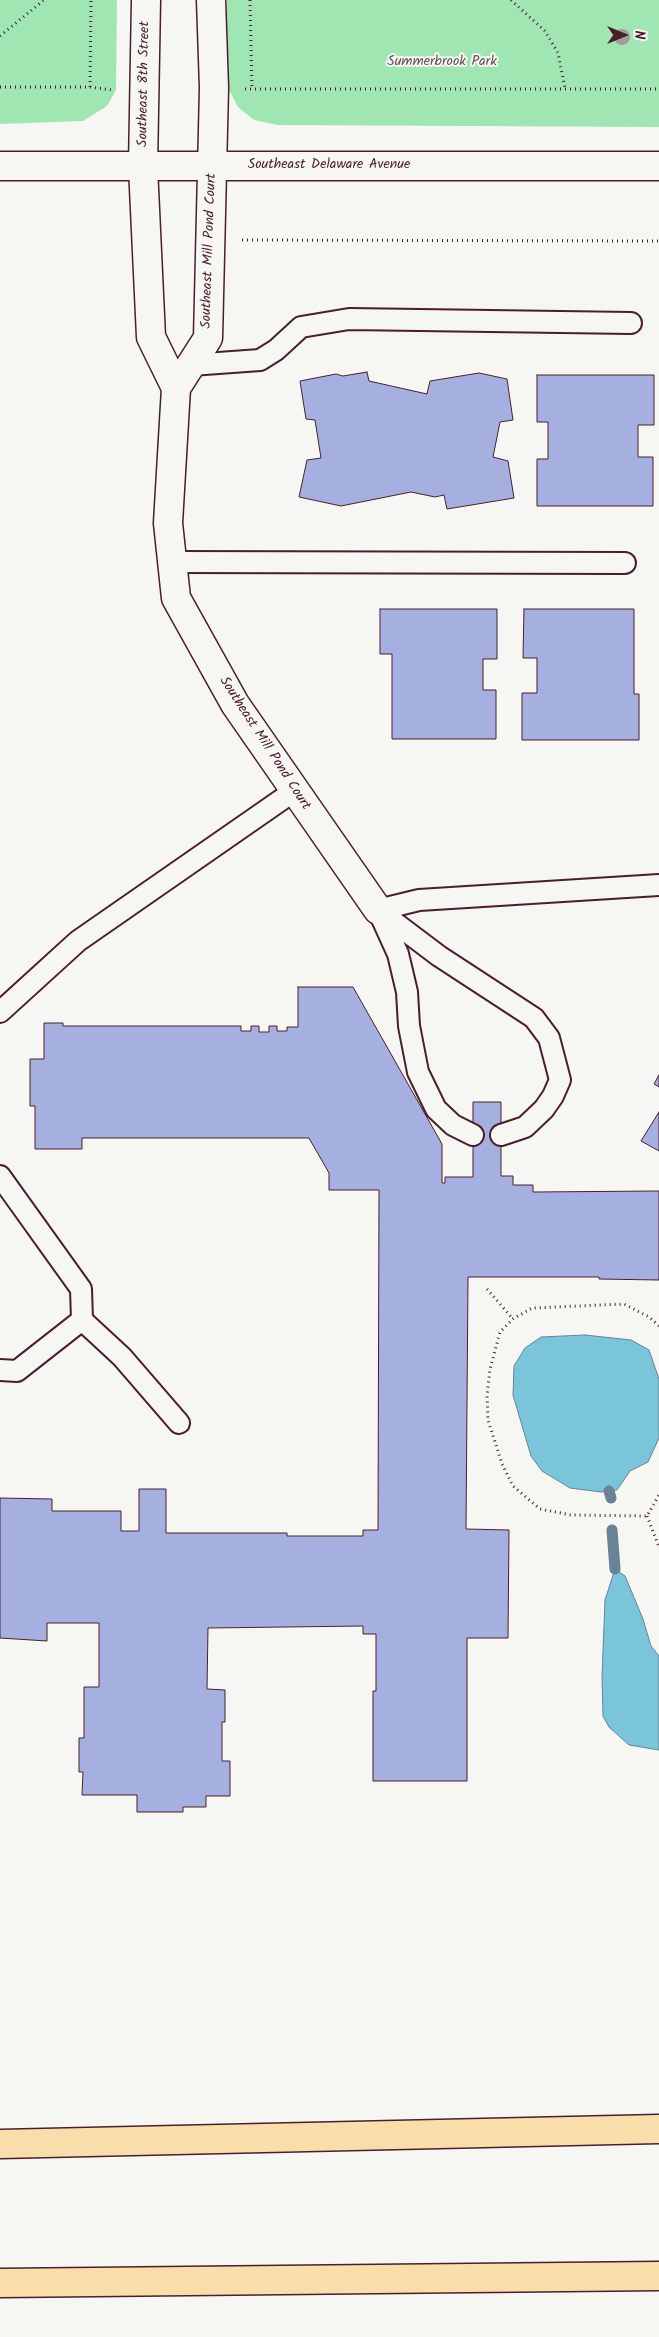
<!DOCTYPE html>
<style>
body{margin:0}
#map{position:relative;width:659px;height:2337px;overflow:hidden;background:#f6f6f2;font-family:Kalam,sans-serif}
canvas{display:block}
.north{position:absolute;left:599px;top:10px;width:50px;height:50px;-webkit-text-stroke:4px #f6f6f2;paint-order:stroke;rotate:90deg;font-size:14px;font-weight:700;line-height:20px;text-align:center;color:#4a1f2b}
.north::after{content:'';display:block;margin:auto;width:18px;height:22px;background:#4a1f2b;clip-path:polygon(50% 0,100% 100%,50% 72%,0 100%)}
</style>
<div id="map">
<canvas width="659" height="2337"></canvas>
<div class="north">N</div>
</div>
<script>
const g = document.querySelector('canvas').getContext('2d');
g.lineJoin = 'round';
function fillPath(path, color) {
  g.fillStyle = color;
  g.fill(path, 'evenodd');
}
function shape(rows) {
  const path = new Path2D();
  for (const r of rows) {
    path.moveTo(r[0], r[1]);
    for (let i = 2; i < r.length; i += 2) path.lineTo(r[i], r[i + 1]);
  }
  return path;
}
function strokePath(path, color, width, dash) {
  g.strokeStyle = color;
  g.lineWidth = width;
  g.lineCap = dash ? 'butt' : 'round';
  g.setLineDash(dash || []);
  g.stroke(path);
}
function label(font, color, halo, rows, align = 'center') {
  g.font = font + ' Kalam,sans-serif';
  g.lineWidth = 4;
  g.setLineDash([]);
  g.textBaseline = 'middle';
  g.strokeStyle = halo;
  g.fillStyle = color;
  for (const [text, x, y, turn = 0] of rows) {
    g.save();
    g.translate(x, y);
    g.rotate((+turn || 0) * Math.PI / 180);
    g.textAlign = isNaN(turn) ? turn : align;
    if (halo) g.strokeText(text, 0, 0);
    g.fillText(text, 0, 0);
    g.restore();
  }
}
const green = shape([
 [0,0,117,0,116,90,107,106,83,121,0,124],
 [227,0,659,0,659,127,278,125,254,120,238,107,229,90,226,56]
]);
const water = shape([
 [585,1335,631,1340,649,1350,659,1379,659,1438,648,1462,630,1471,617,1490,601,1492,570,1488,542,1471,531,1456,513,1395,514,1366,525,1348,541,1337,585,1335],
 [615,1569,625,1576,643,1619,651,1646,659,1656,659,1750,629,1745,609,1727,603,1716,602,1677,605,1600,615,1569]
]);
const stream = shape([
 [609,1491,611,1498],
 [612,1530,615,1569]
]);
const building = shape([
 [367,372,369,381,427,394,430,381,479,373,507,379,513,420,500,422,493,457,508,461,514,498,447,509,444,495,435,497,411,492,341,506,299,497,307,460,321,458,315,420,306,419,300,381,336,374,343,376,367,372],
 [537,375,654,375,654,425,638,425,638,457,653,457,653,506,537,506,537,459,548,459,548,422,537,422,537,375],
 [380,609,497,609,497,659,483,659,483,690,496,690,496,739,392,739,392,654,380,654,380,609],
 [524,609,634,609,634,694,639,694,639,740,522,740,522,693,537,693,537,658,523,658,524,609],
 [298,987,353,987,442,1144,442,1183,445,1183,445,1177,473,1177,473,1102,501,1102,501,1176,513,1176,513,1185,533,1185,533,1192,659,1191,659,1280,599,1279,599,1277,468,1277,466,1529,509,1530,508,1638,467,1638,467,1781,373,1781,373,1691,376,1691,376,1634,363,1634,363,1626,208,1628,207,1689,225,1690,225,1722,222,1722,222,1761,230,1761,230,1796,206,1796,206,1807,183,1807,183,1812,137,1812,137,1795,82,1795,83,1772,79,1772,79,1738,84,1738,84,1687,99,1687,99,1623,47,1623,47,1641,0,1638,0,1498,52,1499,52,1511,121,1511,121,1531,139,1531,139,1489,166,1489,166,1533,287,1533,287,1536,363,1536,363,1530,378,1530,379,1190,329,1190,329,1173,309,1138,82,1138,82,1149,35,1149,35,1106,30,1106,30,1059,44,1059,44,1023,63,1023,63,1026,241,1026,241,1031,251,1031,251,1026,259,1026,259,1032,269,1032,269,1026,277,1026,277,1031,287,1031,287,1027,298,1027,298,987],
 [659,1075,659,1087,654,1084,659,1075],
 [659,1112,659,1151,641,1141,659,1112]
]);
const path = shape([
 [250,0,252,89],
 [511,0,545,31,558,53,565,88],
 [0,36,44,0],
 [0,87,90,87,112,90],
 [90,87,91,0],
 [245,89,659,89],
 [242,240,659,241],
 [487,1289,513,1319],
 [659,1326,649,1317,624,1304,532,1308,513,1319,500,1332,490,1369,487,1396,488,1420,502,1464,513,1486,540,1509,571,1515,647,1516,659,1495],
 [647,1516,659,1547]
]);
const service = shape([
 [191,365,260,360,276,350,301,327,349,319,631,323],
 [172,562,625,563],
 [378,910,419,900,659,885],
 [0,1012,78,941,294,791],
 [473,1135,453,1125,436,1109,418,1072,409,1026,407,992,398,954,378,910,439,956,534,1018,549,1038,560,1080,553,1096,544,1109,525,1127,501,1135],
 [0,1176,81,1289,82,1320,17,1371,0,1370],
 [82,1320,122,1357,179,1423]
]);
const minor = shape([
 [146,0,143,167,151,337,176,388],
 [211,0,214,88,208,338,176,388,168,523,176,598,235,704,378,910]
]);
const secondary = shape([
 [0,166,659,166]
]);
const motorway = shape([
 [0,2144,659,2129],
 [0,2283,659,2276]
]);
const trees = [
 [622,37]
];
const parkNames = [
 ["Summerbrook Park",442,63]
];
const streetNames = [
 ["Southeast 8th Street",145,84,-89],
 ["Southeast Delaware Avenue",329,166],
 ["Southeast Mill Pond Court",210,251,-88],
 ["Southeast Mill Pond Court",264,744,57]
];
fillPath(green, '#a0e6b3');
fillPath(water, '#7bc5db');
strokePath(water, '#678395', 1);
strokePath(stream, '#678395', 11);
fillPath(building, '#a6b0e0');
strokePath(building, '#4a1f2b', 1);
strokePath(service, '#4a1f2b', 24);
strokePath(minor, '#4a1f2b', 31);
strokePath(secondary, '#4a1f2b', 31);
strokePath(motorway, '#4a1f2b', 31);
strokePath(path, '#4a1f2b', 3, [1, 4]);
strokePath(service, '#f6f6f2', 20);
strokePath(minor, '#f6f6f2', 28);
strokePath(secondary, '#f6f6f2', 28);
strokePath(motorway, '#f8deab', 28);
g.fillStyle = '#a49b97';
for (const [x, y] of trees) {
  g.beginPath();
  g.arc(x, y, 8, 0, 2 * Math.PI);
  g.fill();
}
label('14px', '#60514d', '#f6f6f2', parkNames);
label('14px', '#4a1f2b', '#f6f6f2', streetNames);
</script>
